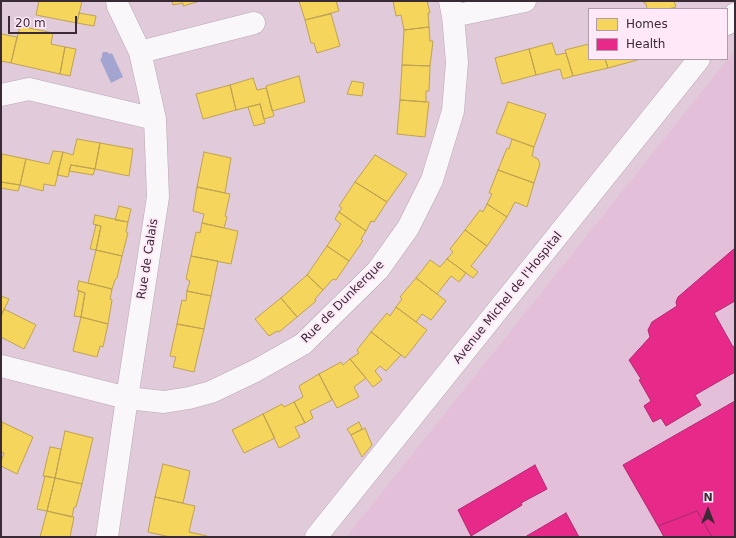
<!DOCTYPE html>
<style>
body{margin:0}
#map{position:relative;width:736px;height:538px;overflow:hidden;background:#e1cbdb;font-family:"DejaVu Sans",sans-serif}
canvas{display:block}
.frame{position:absolute;inset:0;border:2px solid #3a2a36;pointer-events:none}
.legend{position:absolute;left:588px;top:8px;width:140px;height:52px;box-sizing:border-box;background:#ffe9f8;border:1px solid #b09daa;margin:0;padding:5px 7px;list-style:none;font-size:12px;color:#3a2a36}
.legend li{display:flex;align-items:center;gap:8px;height:20px}
.legend b{width:20px;border:1px solid #b09daa}
.north{position:absolute;left:688px;top:490px;width:40px;height:40px;-webkit-text-stroke:3px #ffe9f8;paint-order:stroke;rotate:0deg;font-size:11px;font-weight:700;line-height:16px;text-align:center;color:#3a2a36}
.north::after{content:'';display:block;margin:auto;width:14px;height:18px;background:#3a2a36;clip-path:polygon(50% 0,100% 100%,50% 72%,0 100%)}
.scale{position:absolute;left:8px;top:16px;width:69px;height:18px;box-sizing:border-box;border:2px solid #3a2a36;border-top:0;padding-left:5px;font-size:12px;line-height:14px;white-space:nowrap;color:#3a2a36;-webkit-text-stroke:3px #ffe9f8;paint-order:stroke}
</style>
<div id="map">
<canvas width="736" height="538"></canvas>
<div class="frame"></div>
<ul class="legend">
<li><b style="height:11px;background:#f6d55c"></b>Homes</li>
<li><b style="height:11px;background:#e7298a"></b>Health</li>
</ul>
<div class="north">N</div>
<div class="scale">20 m</div>
</div>
<script>
const g = document.querySelector('canvas').getContext('2d');
g.lineJoin = 'round';
function fillPath(path, color) {
  g.fillStyle = color;
  g.fill(path, 'evenodd');
}
function shape(rows) {
  const path = new Path2D();
  for (const r of rows) {
    path.moveTo(r[0], r[1]);
    for (let i = 2; i < r.length; i += 2) path.lineTo(r[i], r[i + 1]);
  }
  return path;
}
function strokePath(path, color, width, dash) {
  g.strokeStyle = color;
  g.lineWidth = width;
  g.lineCap = dash ? 'butt' : 'round';
  g.setLineDash(dash || []);
  g.stroke(path);
}
function label(font, color, halo, rows, align = 'center') {
  g.font = font + ' "DejaVu Sans",sans-serif';
  g.lineWidth = 4;
  g.setLineDash([]);
  g.textBaseline = 'middle';
  g.strokeStyle = halo;
  g.fillStyle = color;
  for (const [text, x, y, turn = 0] of rows) {
    g.save();
    g.translate(x, y);
    g.rotate((+turn || 0) * Math.PI / 180);
    g.textAlign = isNaN(turn) ? turn : align;
    if (halo) g.strokeText(text, 0, 0);
    g.fillText(text, 0, 0);
    g.restore();
  }
}
const built = shape([
 [735,50,735,537,346,537]
]);
const water = shape([
 [103,52,107,52,110,54,112,53,123,77,111,83,100,59,102,58,102,54]
]);
const homes = shape([
 [39,1,82,1,77,23,36,15,39,1],
 [172,1,200,1,183,6,183,3,173,5,172,1],
 [299,1,336,1,339,11,305,20,299,1],
 [393,1,427,1,430,13,428,13,429,27,404,30,401,15,396,16,393,1],
 [643,1,674,1,676,7,668,9,647,9,646,3,644,3,643,1],
 [79,13,96,16,94,26,77,23,79,13],
 [331,14,340,46,317,53,314,43,311,43,305,20,331,14],
 [20,26,53,33,51,44,65,47,60,74,11,63,20,26],
 [429,27,430,41,433,41,430,66,402,65,404,30,429,27],
 [1,34,17,37,11,63,1,61,1,34],
 [552,43,556,55,566,53,573,76,563,79,560,69,536,75,529,49,552,43],
 [589,44,589,59,605,59,608,68,573,76,565,50,589,44],
 [65,47,76,49,70,76,60,74,65,47],
 [529,49,536,75,502,84,495,58,529,49],
 [605,59,641,59,608,68,605,59],
 [402,65,430,66,429,91,426,91,426,102,400,100,402,65],
 [299,76,305,102,272,111,266,86,299,76],
 [253,78,257,90,266,88,274,116,264,119,260,104,236,110,230,85,253,78],
 [352,81,364,83,362,96,347,94,352,81],
 [230,85,236,110,203,119,196,94,230,85],
 [400,100,429,102,425,137,397,134,400,100],
 [508,102,546,114,534,147,496,133,508,102],
 [260,104,265,123,254,126,248,107,260,104],
 [77,139,100,143,95,169,71,165,68,177,57,175,63,152,73,155,77,139],
 [512,139,534,147,532,156,538,159,540,164,534,183,498,170,507,148,509,149,512,139],
 [100,143,133,149,129,176,95,169,100,143],
 [53,151,63,152,55,186,44,184,43,191,20,185,26,159,49,164,53,151],
 [204,152,231,158,225,193,197,187,204,152],
 [2,154,26,159,20,185,1,182,2,154],
 [375,155,407,174,387,202,355,182,375,155],
 [71,165,95,169,93,175,69,171,71,165],
 [498,170,534,183,527,207,515,202,507,217,487,204,492,194,489,193,498,170],
 [1,182,20,185,18,191,1,188,1,182],
 [355,182,387,202,374,222,371,221,366,231,339,212,342,208,339,206,355,182],
 [197,187,230,194,225,216,227,217,224,228,202,223,204,214,193,211,197,187],
 [487,204,507,217,487,246,465,230,480,210,483,212,487,204],
 [119,206,131,209,128,222,115,220,119,206],
 [339,212,366,231,361,239,363,241,349,261,327,246,341,224,335,219,339,212],
 [95,215,128,222,126,232,128,233,122,256,96,250,101,226,93,224,95,215],
 [202,223,238,231,231,264,191,256,196,232,200,233,202,223],
 [96,225,101,226,96,250,90,249,96,225],
 [465,230,487,246,471,266,478,272,473,278,447,259,453,252,450,249,465,230],
 [327,246,349,261,336,280,333,279,323,290,307,275,327,246],
 [96,250,122,256,117,278,115,280,112,289,88,283,96,250],
 [191,256,218,261,211,296,187,291,190,281,186,279,191,256],
 [447,259,466,273,459,282,451,276,437,294,416,278,430,260,440,267,447,259],
 [307,275,323,290,315,299,316,301,297,317,281,298,307,275],
 [416,278,446,301,431,320,422,314,416,322,396,307,402,299,400,297,416,278],
 [79,281,112,289,110,299,112,300,108,324,81,317,85,293,77,290,79,281],
 [79,291,85,293,81,317,74,316,79,291],
 [187,291,211,296,204,329,177,324,182,300,186,301,187,291],
 [1,296,9,299,1,316,1,296],
 [281,298,297,317,279,332,277,331,269,336,255,319,281,298],
 [396,307,427,330,405,358,371,332,387,313,390,316,396,307],
 [4,309,36,325,24,349,1,337,1,316,4,309],
 [81,317,108,324,103,347,100,346,97,357,73,351,81,317],
 [177,324,204,329,194,372,173,367,176,357,170,356,177,324],
 [371,332,401,355,386,371,380,366,375,371,382,380,373,387,350,359,359,353,357,350,371,332],
 [350,359,366,378,354,387,359,397,337,408,319,374,341,362,343,365,350,359],
 [319,374,332,400,310,411,313,418,305,423,294,402,303,397,299,386,319,374],
 [294,402,305,423,295,427,300,437,279,448,263,414,282,404,284,407,294,402],
 [263,414,275,438,244,453,232,430,263,414],
 [2,422,33,437,17,474,1,466,1,462,4,453,1,452,2,422],
 [359,422,362,429,351,435,347,429,359,422],
 [365,428,372,445,362,457,351,435,365,428],
 [65,431,93,438,82,484,55,478,65,431],
 [50,447,61,449,55,478,43,476,50,447],
 [163,464,190,471,183,503,155,497,163,464],
 [45,476,55,478,47,511,37,509,45,476],
 [55,478,82,484,76,507,74,507,72,517,47,511,55,478],
 [155,497,195,506,189,532,207,536,207,537,170,537,148,532,155,497],
 [47,511,74,517,70,537,40,537,47,511]
]);
const health = shape([
 [735,248,735,301,714,313,733,347,735,346,735,372,695,395,701,405,666,426,661,418,653,422,644,406,651,401,639,380,641,379,629,360,650,337,648,330,652,322,677,306,676,302,678,297,735,248],
 [735,401,735,537,712,537,697,511,658,526,623,465,735,401],
 [535,465,547,489,521,503,522,505,471,536,458,510,535,465],
 [697,511,712,537,664,537,658,526,697,511],
 [566,513,579,537,525,537,566,513]
]);
const street = shape([
 [453,16,525,1],
 [727,24,735,14],
 [140,52,254,23],
 [1,95,29,89,155,119],
 [1,366,127,398,164,402,189,398,211,392,255,371,303,344,378,270,408,228,432,180,453,111,457,62,453,16,450,1],
 [107,537,127,398,158,197,155,119,140,52,118,6,117,1],
 [316,537,699,59]
]);
const streetNames = [
 ["Rue de Calais",148,259,-81],
 ["Avenue Michel de l'Hospital",508,298,-51],
 ["Rue de Dunkerque",343,302,-45]
];
fillPath(built, '#e4bfda');
fillPath(water, '#a3a4cf');
fillPath(homes, '#f6d55c');
strokePath(homes, '#bea251', 1);
fillPath(health, '#e7298a');
strokePath(health, '#b32971', 1);
strokePath(street, '#b7a6b2', 23);
strokePath(street, '#faf7fa', 22);
label('12px', '#3a2a36', '#ffe9f8', streetNames);
</script>
